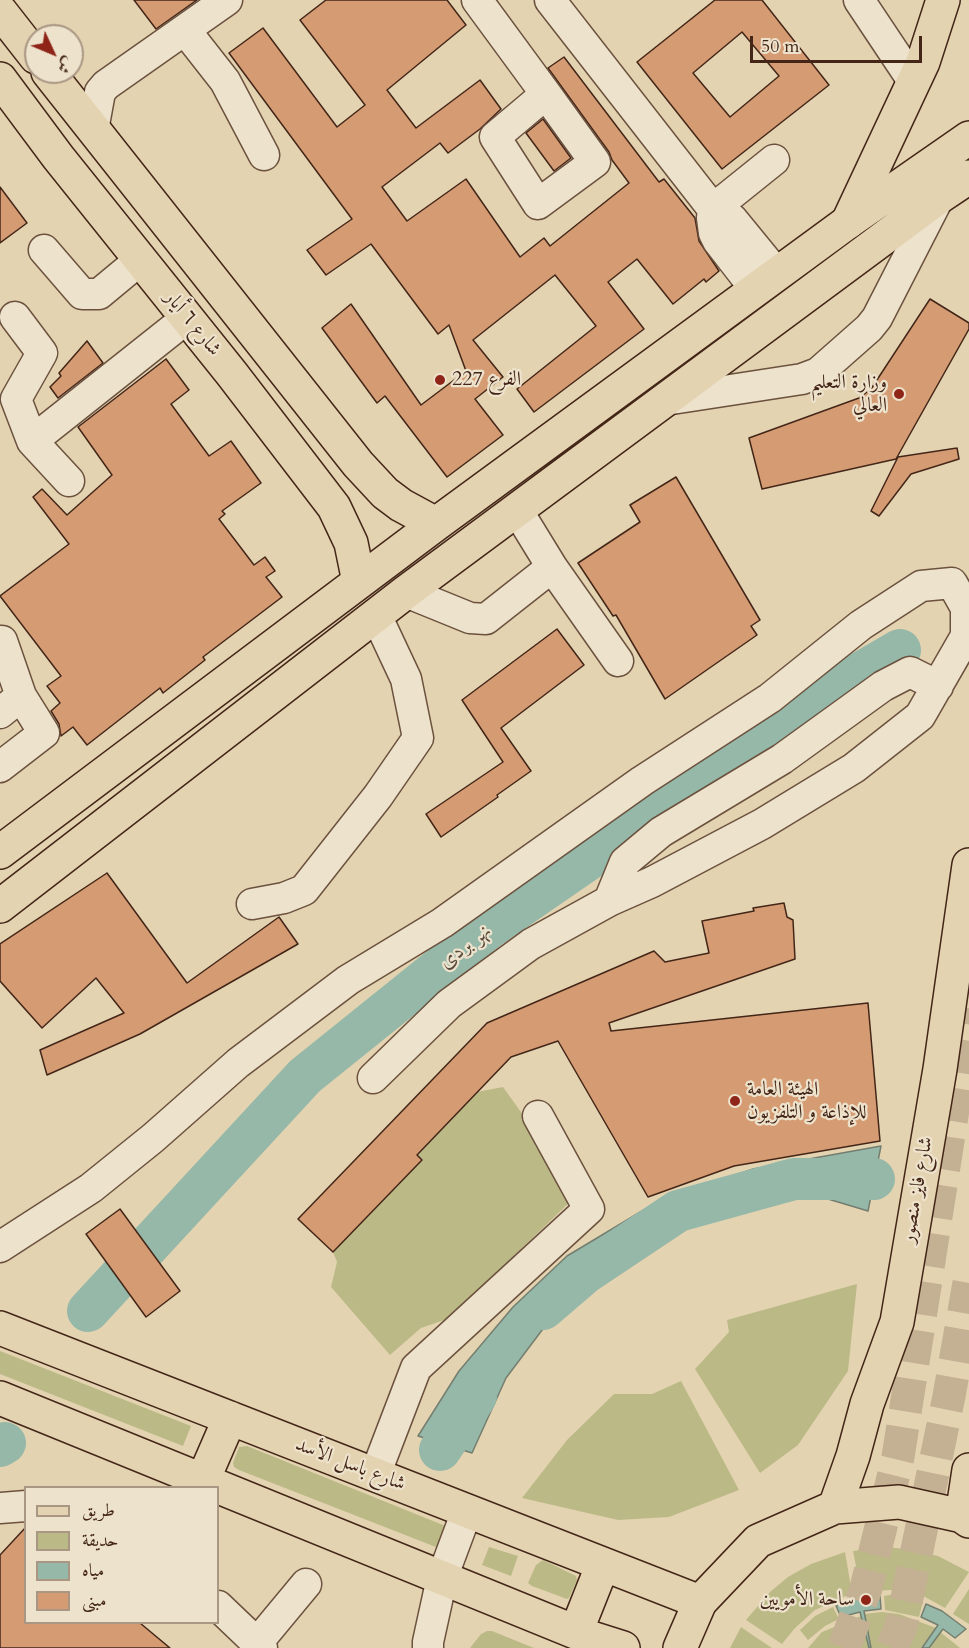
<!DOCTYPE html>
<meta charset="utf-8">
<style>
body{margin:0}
#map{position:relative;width:969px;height:1648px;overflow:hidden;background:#e4d3b1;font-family:Cardo,Amiri,serif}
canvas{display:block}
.legend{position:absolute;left:24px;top:1486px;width:195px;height:138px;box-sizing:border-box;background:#ede2cc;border:2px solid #a99784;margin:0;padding:8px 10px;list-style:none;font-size:18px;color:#432618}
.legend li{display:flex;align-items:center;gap:12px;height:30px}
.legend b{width:30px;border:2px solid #a99784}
.north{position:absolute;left:24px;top:24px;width:60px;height:60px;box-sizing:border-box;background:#ede2cc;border:2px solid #a99784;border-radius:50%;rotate:134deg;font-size:16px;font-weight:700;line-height:24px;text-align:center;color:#432618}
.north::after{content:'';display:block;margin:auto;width:21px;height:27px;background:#8f2418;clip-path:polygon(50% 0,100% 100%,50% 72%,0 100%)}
.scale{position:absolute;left:750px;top:36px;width:172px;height:27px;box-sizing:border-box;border:3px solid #432618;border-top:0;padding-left:8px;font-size:18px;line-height:21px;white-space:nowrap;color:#432618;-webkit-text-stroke:4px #ede2cc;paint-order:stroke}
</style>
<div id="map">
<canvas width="969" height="1648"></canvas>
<ul class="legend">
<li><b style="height:8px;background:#e4d3b1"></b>طريق</li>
<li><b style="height:16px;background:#bbba87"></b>حديقة</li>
<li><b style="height:16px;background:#95b8a9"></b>مياه</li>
<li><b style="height:16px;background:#d59c74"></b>مبنى</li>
</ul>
<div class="north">ش</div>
<div class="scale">50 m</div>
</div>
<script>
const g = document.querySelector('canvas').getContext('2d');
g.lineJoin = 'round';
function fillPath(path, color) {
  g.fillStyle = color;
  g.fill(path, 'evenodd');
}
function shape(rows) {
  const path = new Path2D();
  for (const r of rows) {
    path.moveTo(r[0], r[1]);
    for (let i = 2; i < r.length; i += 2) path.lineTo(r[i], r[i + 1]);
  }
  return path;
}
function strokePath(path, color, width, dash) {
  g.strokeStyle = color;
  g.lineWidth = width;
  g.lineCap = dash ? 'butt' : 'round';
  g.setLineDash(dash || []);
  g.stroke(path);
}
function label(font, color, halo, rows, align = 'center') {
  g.font = font + ' Cardo,Amiri,serif';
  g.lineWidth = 4.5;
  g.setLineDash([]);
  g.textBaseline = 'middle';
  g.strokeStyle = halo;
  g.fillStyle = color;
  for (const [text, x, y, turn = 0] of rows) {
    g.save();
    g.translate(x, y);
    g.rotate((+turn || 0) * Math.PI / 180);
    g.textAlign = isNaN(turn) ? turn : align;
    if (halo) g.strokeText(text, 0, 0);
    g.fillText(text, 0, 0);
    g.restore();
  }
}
const green = shape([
 [503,1087,579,1193,450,1318,421,1328,390,1355,331,1287,337,1262,333,1252,422,1160,417,1155,477,1092],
 [857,1284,848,1371,798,1445,760,1473,695,1369,729,1332,727,1320],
 [0,1351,191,1426,183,1446,0,1374],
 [681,1381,739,1490,669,1517,618,1520,522,1498,567,1440,614,1394,652,1394],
 [247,1446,448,1527,441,1549,239,1470,234,1467,233,1463,239,1447],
 [489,1547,518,1556,511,1576,482,1565],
 [887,1547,913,1550,938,1556,969,1572,945,1608,925,1597,909,1593,891,1590,861,1592,853,1551],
 [845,1552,852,1593,815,1610,795,1628,782,1644,746,1620,770,1592,788,1577,811,1564],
 [543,1560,576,1576,577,1580,569,1598,567,1599,532,1586,528,1583,536,1565],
 [969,1589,969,1624,953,1614],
 [894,1594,923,1601,919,1617,885,1610,884,1596],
 [833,1607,839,1619,825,1626,808,1640,800,1630,815,1616],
 [882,1612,899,1614,936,1628,922,1648,871,1648,864,1614],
 [861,1616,869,1648,808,1648,822,1632],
 [741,1627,754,1636,772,1648,730,1648],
 [487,1631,492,1631,534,1648,470,1648,481,1634],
 [940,1632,954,1643,960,1648,929,1648]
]);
const water = shape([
 [881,1146,868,1211,778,1184,678,1211,585,1273,506,1378,472,1453,418,1436,459,1371,513,1307,567,1256,657,1202,753,1169,881,1146],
 [880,1596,881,1609,864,1611,871,1648,869,1648,860,1612,841,1617,836,1606,857,1598,880,1596],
 [926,1604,942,1611,966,1629,955,1638,943,1629,929,1648,922,1648,938,1625,921,1617,926,1604]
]);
const river = shape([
 [543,1309,585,1273,678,1211,794,1179,874,1179],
 [88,1311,305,1076,489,928,592,857,783,718,900,650],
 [0,1446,5,1443],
 [440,1450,476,1396]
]);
const building = shape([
 [134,0,197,0,156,29,134,0],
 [326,0,447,0,466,25,387,90,416,128,480,80,501,109,480,129,448,153,440,143,382,187,407,221,466,179,520,257,544,238,550,246,629,183,612,160,609,152,548,68,564,57,659,182,664,179,695,218,699,241,719,271,706,282,704,279,673,304,637,259,608,282,644,329,534,412,517,389,596,326,555,275,473,340,503,377,475,399,503,435,447,477,385,396,377,403,322,328,351,304,421,405,466,371,449,325,438,334,371,244,326,275,307,250,352,219,229,53,263,28,337,127,365,105,300,20,326,0],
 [715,0,762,0,829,85,722,169,637,62,715,0],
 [742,32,779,76,730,117,693,73,742,32],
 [543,119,571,158,554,171,526,133,543,119],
 [0,187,27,223,0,243,0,187],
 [930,299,969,323,969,329,896,459,762,489,749,438,859,398,871,389,930,299],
 [87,341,103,363,58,398,50,387,61,376,59,373,87,341],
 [166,359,189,390,171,404,209,456,231,441,261,483,222,511,225,514,219,519,254,565,265,557,275,571,266,577,282,597,203,657,205,660,163,693,160,688,87,745,73,727,61,736,59,724,51,711,60,703,47,686,61,676,0,596,69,544,33,497,42,489,67,515,112,475,78,427,166,359],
 [957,448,959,459,911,474,879,516,871,511,898,457,957,448],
 [676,477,760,620,751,626,757,635,665,699,616,615,613,616,578,563,640,522,630,505,676,477],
 [557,629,584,665,501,728,531,771,497,795,498,797,441,837,426,814,503,762,462,700,557,629],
 [107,873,187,983,279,917,298,944,140,1034,47,1075,40,1050,124,1013,96,978,42,1028,0,981,0,944,107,873],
 [784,903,787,917,793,920,795,959,609,1023,611,1031,868,1003,880,1141,734,1166,648,1197,558,1041,511,1057,417,1155,422,1160,333,1252,298,1219,487,1023,654,951,665,962,709,953,702,921,754,911,753,908,784,903],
 [120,1209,180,1291,146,1317,86,1234,120,1209],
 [26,1527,26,1623,140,1623,170,1648,0,1648,0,1555,26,1527]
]);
const highwayTunnel = shape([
 [844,1648,866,1588,898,1457,969,1008],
 [892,1648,901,1627,949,1396,969,1283]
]);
const minor = shape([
 [477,0,546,94,595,162,538,204,495,137,546,94],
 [550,0,713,209,732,219,777,274],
 [859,0,913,81],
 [185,30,225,81,264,155],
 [93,130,100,92,106,85,227,0],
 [44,250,82,294,99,294,140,260],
 [756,290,718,241,714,233,712,218,713,209,774,160],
 [15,317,42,353,16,399,32,441,69,481],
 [665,400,802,379,818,373,869,328,877,318,939,197],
 [32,441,187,318],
 [552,567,618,661],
 [406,592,470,618,486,619,552,567,517,510],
 [0,642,2,641,21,696],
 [0,713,21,696,44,733,0,767],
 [609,901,625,862,661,832,782,759,883,686,910,672,938,686],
 [252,904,284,898,304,890,378,796,418,738,406,679,376,615],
 [0,1247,91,1188,153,1138,238,1063,348,980,442,923,642,781,770,698,861,625,921,586,952,583,966,608,966,636,920,716,854,768,762,824,652,882,609,901,531,944,449,1004,373,1078],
 [375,1475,416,1368,589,1209,538,1116],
 [0,1508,26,1506],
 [218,1606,262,1648],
 [257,1643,306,1584],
 [428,1648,428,1642,442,1578,467,1511]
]);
const major = shape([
 [0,11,36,57],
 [48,72,358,464,385,493,401,505,436,524],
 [0,79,58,157,232,374,334,507,351,543,359,582],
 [0,852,436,524,848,222,969,138],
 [0,906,406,592,939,197,969,177],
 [0,1328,700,1602],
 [0,1398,585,1636,623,1648],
 [203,1480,230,1418],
 [576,1632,603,1564]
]);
const highway = shape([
 [848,222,923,62,943,0],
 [835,1507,853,1456,867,1404,897,1322,940,1069,969,865],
 [962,1516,969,1470],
 [680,1648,700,1602,758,1541,835,1507,899,1502,962,1516,969,1521]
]);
const markers = [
 [440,380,6,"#8f2418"],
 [899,394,6,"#8f2418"],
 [735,1101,6,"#8f2418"],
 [866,1600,6,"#8f2418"]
];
const streetNames = [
 ["شارع ٦ أيار",192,324,51],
 ["شارع فايز منصور",918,1190,-80],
 ["شارع باسل الأسد",350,1465,21]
];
const poiNames = [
 ["الفرع 227",452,380],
 ["وزارة التعليم",887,383,"right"],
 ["العالي",887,406,"right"],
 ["الهيئة العامة",747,1090],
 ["للإذاعة و التلفزيون",747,1113],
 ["ساحة الأمويين",854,1600,"right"]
];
const waterNames = [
 ["نهر بردى",466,947,-38]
];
fillPath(green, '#bbba87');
fillPath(water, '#95b8a9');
strokePath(water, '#747e6f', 1.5);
strokePath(river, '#95b8a9', 42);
fillPath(building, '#d59c74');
strokePath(building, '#432618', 1.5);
strokePath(highwayTunnel, '#c4b092', 33, [33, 16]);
strokePath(minor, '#6b513e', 33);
strokePath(major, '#432618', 36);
strokePath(highway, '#432618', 36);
strokePath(minor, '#ede2cc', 30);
strokePath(major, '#e4d3b1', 33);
strokePath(highway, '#e4d3b1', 33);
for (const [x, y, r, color] of markers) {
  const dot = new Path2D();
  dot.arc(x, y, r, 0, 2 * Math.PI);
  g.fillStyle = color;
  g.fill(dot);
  strokePath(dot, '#ede2cc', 2);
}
label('20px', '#432618', '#ede2cc', streetNames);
label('20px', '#432618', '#ede2cc', poiNames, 'left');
label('italic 21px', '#584a3c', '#ede2cc', waterNames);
</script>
